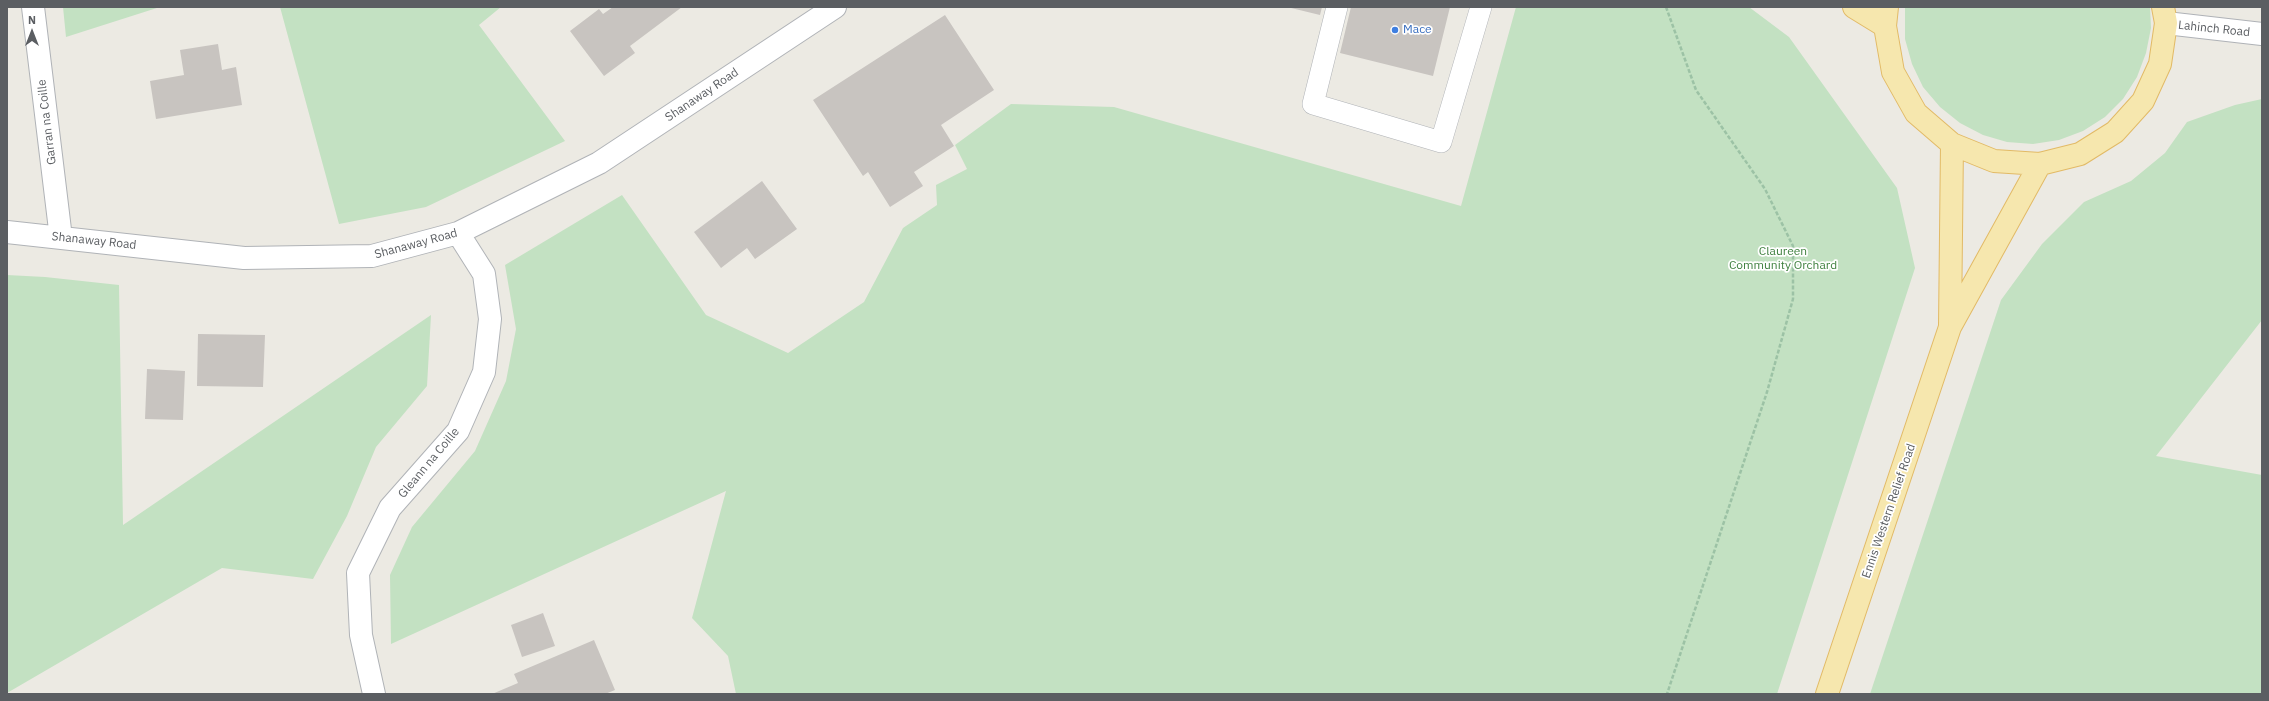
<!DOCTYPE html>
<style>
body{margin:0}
#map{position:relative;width:2269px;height:701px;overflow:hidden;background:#eceae3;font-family:"IBM Plex Sans",sans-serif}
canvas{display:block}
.frame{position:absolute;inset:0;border:8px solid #5b5e62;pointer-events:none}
.north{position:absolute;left:12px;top:12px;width:40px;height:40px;-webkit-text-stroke:3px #fff;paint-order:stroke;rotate:0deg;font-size:11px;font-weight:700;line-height:16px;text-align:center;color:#5b5e62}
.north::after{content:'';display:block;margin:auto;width:14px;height:18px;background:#5b5e62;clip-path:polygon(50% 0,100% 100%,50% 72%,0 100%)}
</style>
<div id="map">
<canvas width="2269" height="701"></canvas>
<div class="frame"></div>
<div class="north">N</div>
</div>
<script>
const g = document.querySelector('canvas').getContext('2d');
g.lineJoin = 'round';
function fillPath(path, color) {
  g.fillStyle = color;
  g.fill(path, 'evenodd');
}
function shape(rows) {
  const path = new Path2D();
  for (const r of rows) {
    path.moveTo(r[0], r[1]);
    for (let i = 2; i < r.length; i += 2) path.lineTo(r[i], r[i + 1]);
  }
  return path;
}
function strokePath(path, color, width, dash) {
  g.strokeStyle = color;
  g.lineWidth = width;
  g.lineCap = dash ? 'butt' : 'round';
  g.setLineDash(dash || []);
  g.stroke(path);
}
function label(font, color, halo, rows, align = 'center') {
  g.font = font + ' "IBM Plex Sans",sans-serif';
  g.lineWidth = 3.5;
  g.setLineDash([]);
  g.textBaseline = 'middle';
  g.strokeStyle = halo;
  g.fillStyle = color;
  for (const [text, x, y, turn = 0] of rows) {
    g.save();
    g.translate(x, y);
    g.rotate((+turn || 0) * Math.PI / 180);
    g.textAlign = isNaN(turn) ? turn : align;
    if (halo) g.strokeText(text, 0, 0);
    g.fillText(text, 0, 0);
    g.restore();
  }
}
const green = shape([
 [63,7,160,7,66,37],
 [280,7,501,7,479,25,565,141,426,207,339,224],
 [1516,7,1749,7,1789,37,1897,188,1915,268,1777,694,736,694,728,656,692,618,726,491,391,644,390,575,412,527,475,451,506,381,516,329,505,265,622,195,706,315,788,353,864,302,903,228,937,205,936,185,967,169,955,145,1011,104,1114,107,1461,206],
 [1905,7,2150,7,2151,28,2146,53,2137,77,2123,99,2105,117,2083,131,2059,140,2033,144,2007,142,1983,135,1960,123,1940,107,1923,87,1912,64,1905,39],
 [2262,99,2262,320,2156,456,2262,475,2262,694,1870,694,2001,300,2042,244,2084,202,2131,181,2165,153,2187,122,2235,105],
 [7,275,45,277,119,285,123,525,431,315,427,386,376,447,347,516,313,579,222,568,7,693]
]);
const building = shape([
 [613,7,682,7,630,46,635,53,604,76,570,31,599,9,603,14],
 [1287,7,1322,7,1320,15],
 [1351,7,1450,7,1433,76,1340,53],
 [945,15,994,90,941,125,954,146,914,172,923,186,890,207,868,172,863,176,813,100],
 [218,44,222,70,236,67,242,105,156,119,150,81,184,75,180,50],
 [762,181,797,229,755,259,747,248,721,268,694,232],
 [198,334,265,335,263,387,197,386],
 [147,369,185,371,183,420,145,419],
 [543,613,555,646,522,657,511,625],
 [594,640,615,690,605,694,492,694,518,683,514,674]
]);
const path = shape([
 [1666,7,1696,90,1765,189,1793,246,1793,299,1767,392,1667,694]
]);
const service = shape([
 [1337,7,1313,104,1441,142,1481,7]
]);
const minor = shape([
 [33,7,61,238],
 [7,232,244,258,372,256,458,233,599,163,835,7],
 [374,694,361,635,358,573,390,508,458,431,484,372,490,319,484,274,458,233]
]);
const secondary = shape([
 [2166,23,2262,34]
]);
const primary = shape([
 [1854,7,1885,26],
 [1887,7,1885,26,1893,72,1916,113,1952,144,1994,161,2040,164,2080,154,2115,132,2143,101,2160,64,2166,23,2163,7],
 [1950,325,1952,144],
 [1827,694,1950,327,2040,164]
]);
const markers = [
 [1395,30,4,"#3f7fe0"]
];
const streetNames = [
 ["Lahinch Road",2214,29,6],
 ["Shanaway Road",702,95,-34],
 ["Garran na Coille",47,122,-97],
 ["Shanaway Road",94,241,6],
 ["Shanaway Road",416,244,-15],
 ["Gleann na Coille",429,463,-50],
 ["Ennis Western Relief Road",1889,511,-71]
];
const shopNames = [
 ["Mace",1403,30]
];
const parkNames = [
 ["Claureen",1783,252],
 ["Community Orchard",1783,266]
];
fillPath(green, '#c3e1c2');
fillPath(building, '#c8c4c0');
strokePath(service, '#b0b3b7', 22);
strokePath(minor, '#b0b3b7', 24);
strokePath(secondary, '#afb2b7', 24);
strokePath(primary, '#e2ba66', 24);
strokePath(path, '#9cc2a5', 2.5, [4, 2]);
strokePath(service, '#fff', 21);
strokePath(minor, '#fff', 22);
strokePath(secondary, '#fff', 22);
strokePath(primary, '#f6e7ae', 22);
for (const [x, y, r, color] of markers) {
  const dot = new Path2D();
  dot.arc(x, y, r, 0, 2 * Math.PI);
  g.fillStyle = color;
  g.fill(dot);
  strokePath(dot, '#fff', 1.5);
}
label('12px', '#5b5e62', '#fff', streetNames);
label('12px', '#366cbe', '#fff', shopNames, 'left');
label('12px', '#3d7f3d', '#fff', parkNames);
</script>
